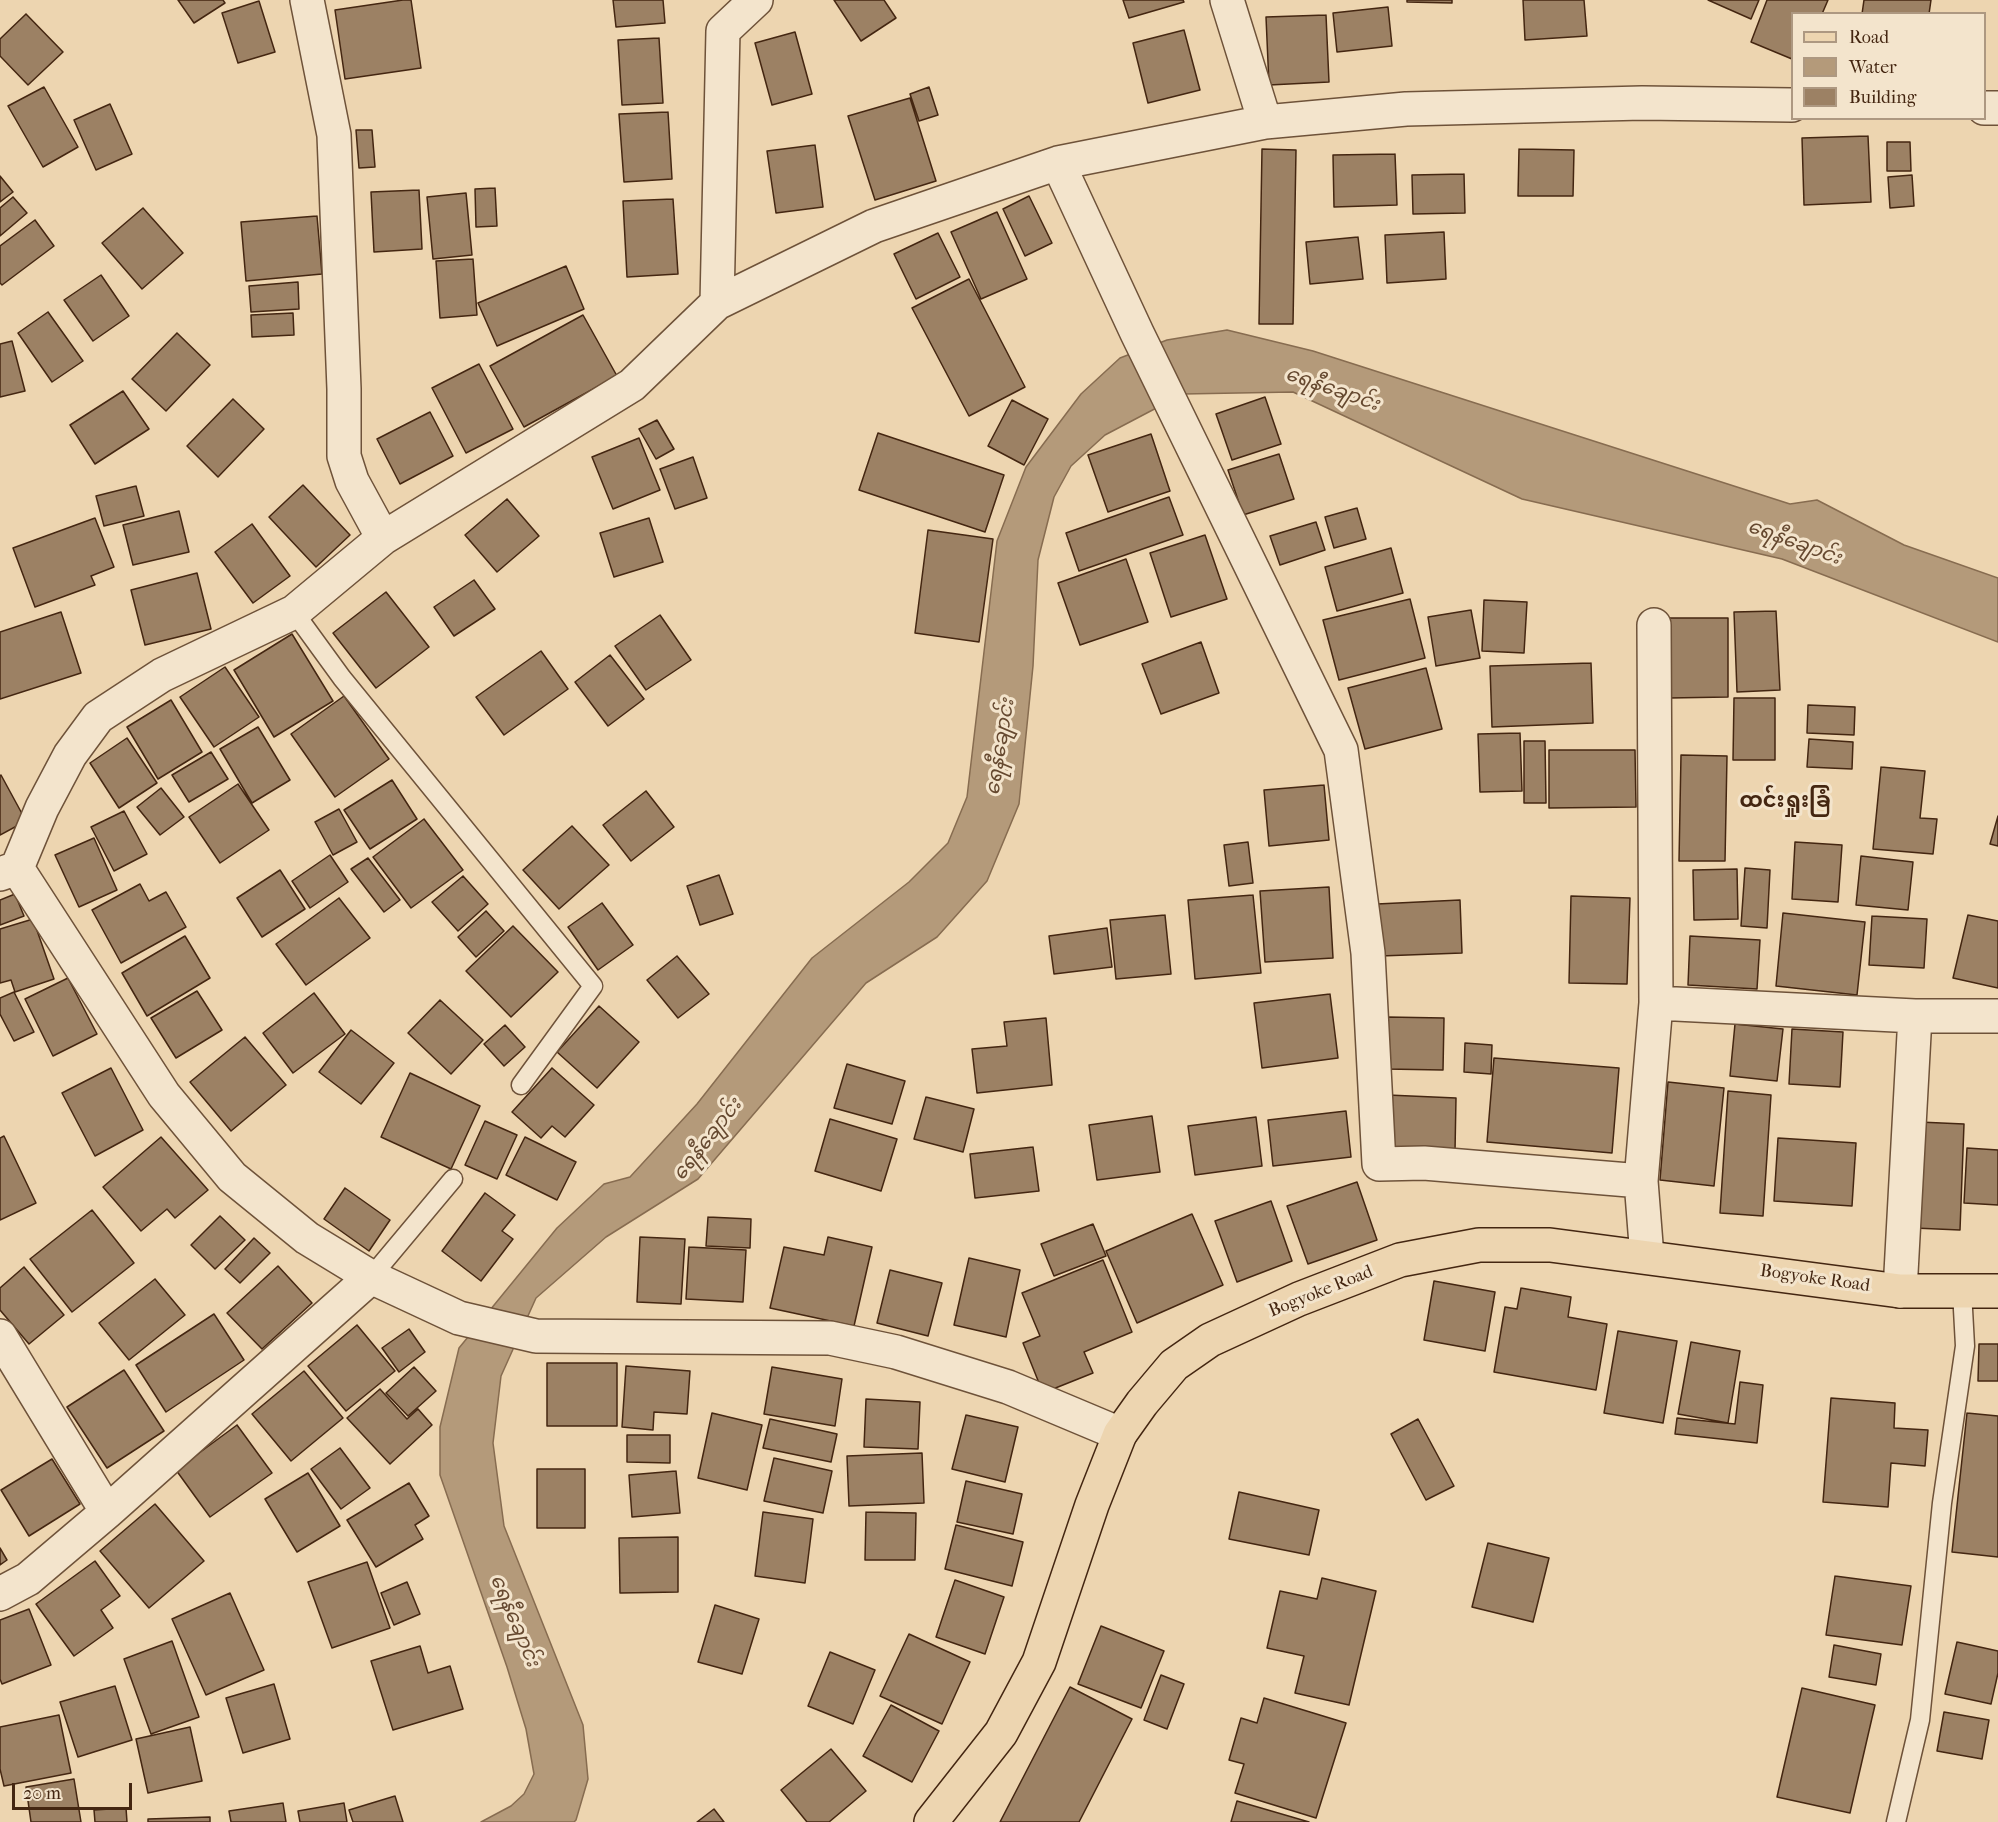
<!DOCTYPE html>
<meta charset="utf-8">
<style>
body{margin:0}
#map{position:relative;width:1998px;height:1822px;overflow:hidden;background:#edd5b0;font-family:"IM FELL French Canon",serif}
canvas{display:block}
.legend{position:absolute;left:1791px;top:12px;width:195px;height:108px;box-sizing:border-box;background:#f3e4cc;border:2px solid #ad9881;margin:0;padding:8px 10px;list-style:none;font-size:18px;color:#442611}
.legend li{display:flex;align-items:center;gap:12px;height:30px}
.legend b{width:30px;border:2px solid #ad9881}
.scale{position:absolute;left:12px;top:1783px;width:120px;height:27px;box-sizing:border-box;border:3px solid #442611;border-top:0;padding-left:8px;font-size:18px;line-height:21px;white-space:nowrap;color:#442611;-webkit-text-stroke:4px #f3e4cc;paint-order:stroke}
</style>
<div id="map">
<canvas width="1998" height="1822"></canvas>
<ul class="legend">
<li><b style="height:8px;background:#edd5b0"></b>Road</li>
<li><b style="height:16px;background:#b49a7a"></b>Water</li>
<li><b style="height:16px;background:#9c8164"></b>Building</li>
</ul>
<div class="scale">20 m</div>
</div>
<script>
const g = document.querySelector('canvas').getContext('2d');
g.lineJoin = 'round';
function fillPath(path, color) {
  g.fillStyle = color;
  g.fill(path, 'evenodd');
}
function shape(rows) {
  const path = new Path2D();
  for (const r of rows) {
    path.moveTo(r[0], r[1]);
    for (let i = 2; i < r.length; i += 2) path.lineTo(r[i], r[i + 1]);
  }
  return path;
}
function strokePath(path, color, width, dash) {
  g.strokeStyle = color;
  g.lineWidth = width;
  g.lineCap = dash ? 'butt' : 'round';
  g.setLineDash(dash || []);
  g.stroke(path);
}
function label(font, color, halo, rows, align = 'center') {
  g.font = font + ' "IM FELL French Canon","Noto Sans Myanmar",serif';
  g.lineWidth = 6;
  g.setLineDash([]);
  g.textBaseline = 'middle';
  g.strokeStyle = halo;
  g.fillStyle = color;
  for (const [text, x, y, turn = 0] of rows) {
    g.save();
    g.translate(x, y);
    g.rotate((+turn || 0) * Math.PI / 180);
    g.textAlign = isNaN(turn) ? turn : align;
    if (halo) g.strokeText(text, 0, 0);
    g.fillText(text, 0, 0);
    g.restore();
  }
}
const water = shape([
 [1227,330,1313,351,1790,504,1817,500,1904,545,1998,578,1998,642,1782,559,1522,499,1293,392,1183,394,1105,435,1071,466,1054,497,1038,560,1033,666,1019,804,987,881,937,937,866,983,698,1179,606,1237,536,1298,501,1376,493,1443,504,1526,583,1725,588,1779,576,1820,574,1822,481,1822,511,1806,524,1794,534,1774,526,1729,507,1667,440,1475,440,1427,459,1348,557,1228,604,1184,630,1177,697,1104,812,958,909,882,948,843,967,797,997,541,1026,467,1081,394,1120,358,1167,340,1227,330]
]);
const building = shape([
 [178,0,223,0,225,3,194,23,178,0],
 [403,0,411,0,421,68,345,79,335,10,403,0],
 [613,0,663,0,665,23,616,27,613,0],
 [834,0,884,0,896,18,861,41,834,0],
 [1123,0,1183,0,1184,2,1129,18,1123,0],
 [1407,0,1452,0,1452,3,1407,2,1407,0],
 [1523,0,1584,0,1587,36,1525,40,1523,0],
 [1708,0,1759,0,1751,19,1708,0],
 [1767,0,1828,0,1822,14,1792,14,1792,59,1751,42,1767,0],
 [1864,0,1931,0,1929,14,1862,14,1864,0],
 [259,1,275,52,238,63,222,13,259,1],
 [1388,7,1392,46,1337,52,1333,13,1388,7],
 [26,14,63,52,28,85,0,56,0,39,26,14],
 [1326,15,1329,82,1269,85,1266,17,1326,15],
 [1184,30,1200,90,1148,103,1133,43,1184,30],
 [795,32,812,94,772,105,755,43,795,32],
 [659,38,663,103,622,105,618,40,659,38],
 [44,87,78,147,43,167,8,106,44,87],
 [929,87,938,115,919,121,910,94,929,87],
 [910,98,936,181,875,200,848,116,910,98],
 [110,104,132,154,96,170,74,120,110,104],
 [668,112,672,179,624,182,619,114,668,112],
 [356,130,372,130,375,167,359,168,356,130],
 [1868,136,1871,202,1804,205,1802,138,1868,136],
 [1887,142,1910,142,1911,171,1887,171,1887,142],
 [815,145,823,207,776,213,767,151,815,145],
 [1262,149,1296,150,1293,324,1259,324,1262,149],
 [1519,149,1574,150,1573,196,1518,196,1519,149],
 [1395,154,1397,205,1334,207,1333,155,1395,154],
 [1464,174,1465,213,1413,214,1412,175,1464,174],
 [1912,175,1914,206,1890,208,1888,177,1912,175],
 [0,176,13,192,0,202,0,176],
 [495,188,497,226,476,227,475,189,495,188],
 [419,190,422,249,374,252,371,192,419,190],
 [466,193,472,255,433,259,427,197,466,193],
 [1029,196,1052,243,1025,256,1003,209,1029,196],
 [13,197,27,213,0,236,0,208,13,197],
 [673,199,678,274,627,277,623,201,673,199],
 [143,208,183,253,142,289,102,243,143,208],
 [997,212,1027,279,981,299,951,232,997,212],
 [317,216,322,274,246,281,241,222,317,216],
 [35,220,54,246,2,285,0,283,0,246,35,220],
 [1444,232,1446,279,1387,283,1385,235,1444,232],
 [938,233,960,277,916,299,894,254,938,233],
 [1358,237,1363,279,1310,284,1306,242,1358,237],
 [473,259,477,315,440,318,436,261,473,259],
 [566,266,584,309,497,346,478,303,566,266],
 [101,275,129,316,93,341,64,300,101,275],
 [969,279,1025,387,969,416,912,308,969,279],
 [298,282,299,309,251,312,249,286,298,282],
 [48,312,83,361,52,382,18,333,48,312],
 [293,313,294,335,252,337,251,315,293,313],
 [583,315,617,376,524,427,490,366,583,315],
 [177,333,210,365,166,411,132,379,177,333],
 [12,341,25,391,0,397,0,344,12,341],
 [479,364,513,429,466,453,432,388,479,364],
 [123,391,149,429,95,464,70,425,123,391],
 [1265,397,1281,444,1232,460,1216,414,1265,397],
 [233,399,264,429,218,477,187,446,233,399],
 [1012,400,1048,419,1024,465,988,446,1012,400],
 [430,412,453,456,400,484,377,439,430,412],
 [657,420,674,449,656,459,639,429,657,420],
 [878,433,1004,475,985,532,859,490,878,433],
 [1151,434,1170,491,1108,512,1088,455,1151,434],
 [639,438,660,490,613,509,592,457,639,438],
 [1279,454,1294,499,1243,515,1228,470,1279,454],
 [693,457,707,498,675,509,660,469,693,457],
 [303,485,350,535,316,567,269,517,303,485],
 [136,486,144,516,104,526,96,496,136,486],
 [1169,497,1183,535,1079,571,1066,533,1169,497],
 [507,499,539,536,497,572,465,535,507,499],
 [1357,508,1366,539,1334,548,1325,517,1357,508],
 [179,511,189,552,133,565,123,525,179,511],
 [95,518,114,567,91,576,95,585,35,607,13,548,95,518],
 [649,518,663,562,614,577,600,533,649,518],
 [1316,522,1325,550,1280,565,1270,536,1316,522],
 [252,524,290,576,253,603,215,552,252,524],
 [928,530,993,539,979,642,915,633,928,530],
 [1205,535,1227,599,1171,617,1150,553,1205,535],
 [1391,548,1403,593,1337,611,1325,567,1391,548],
 [1126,559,1148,622,1080,645,1058,583,1126,559],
 [197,573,211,629,145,645,131,590,197,573],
 [474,580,495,609,454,636,434,607,474,580],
 [386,592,429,647,376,688,333,633,386,592],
 [1410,599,1425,658,1339,680,1323,620,1410,599],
 [1484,600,1527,602,1524,653,1482,651,1484,600],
 [1471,610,1480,658,1436,666,1428,617,1471,610],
 [1776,611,1780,690,1737,692,1734,612,1776,611],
 [61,612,81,673,0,699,0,632,61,612],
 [660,615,691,660,646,690,615,646,660,615],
 [1669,618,1728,618,1728,697,1669,698,1669,618],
 [292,634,333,701,274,737,234,670,292,634],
 [1201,642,1219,693,1161,714,1142,664,1201,642],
 [541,651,568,689,504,735,476,697,541,651],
 [610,655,644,699,608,726,575,682,610,655],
 [1591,663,1593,723,1492,727,1490,666,1591,663],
 [225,667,259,717,214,747,180,697,225,667],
 [1426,668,1442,729,1365,749,1348,688,1426,668],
 [344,696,389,759,335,797,291,734,344,696],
 [1734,698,1775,698,1775,760,1733,760,1734,698],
 [171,700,202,752,158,779,127,727,171,700],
 [1808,705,1855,707,1854,735,1807,733,1808,705],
 [258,727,290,780,252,803,220,749,258,727],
 [1520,733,1522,791,1480,792,1478,734,1520,733],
 [127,738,157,783,119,808,90,763,127,738],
 [1809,739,1853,742,1852,769,1807,767,1809,739],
 [1524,741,1545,741,1546,803,1524,803,1524,741],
 [1549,750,1635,750,1636,807,1549,808,1549,750],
 [211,752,228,779,189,802,172,775,211,752],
 [1681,755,1727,756,1725,861,1679,861,1681,755],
 [1881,767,1925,771,1920,818,1937,819,1933,854,1873,849,1881,767],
 [1,775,26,821,0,835,0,776,1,775],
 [392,780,417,819,370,849,344,810,392,780],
 [238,784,269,830,220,863,189,817,238,784],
 [1324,785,1329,840,1269,846,1264,790,1324,785],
 [161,788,184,817,160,835,137,807,161,788],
 [646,791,674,827,631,861,603,825,646,791],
 [339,809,357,842,333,855,315,822,339,809],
 [124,811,147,854,114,871,91,827,124,811],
 [1998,816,1998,846,1990,844,1998,816],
 [424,819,463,870,411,908,373,857,424,819],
 [572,826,609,865,559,909,523,870,572,826],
 [94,838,117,890,79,907,55,855,94,838],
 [1248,842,1253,883,1229,886,1224,845,1248,842],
 [1795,842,1842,845,1838,902,1792,899,1795,842],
 [330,855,348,882,310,908,292,881,330,855],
 [1861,856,1913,862,1908,910,1856,905,1861,856],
 [368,858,400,900,384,912,351,869,368,858],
 [1745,868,1770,870,1767,928,1741,926,1745,868],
 [1737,869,1738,919,1694,920,1693,870,1737,869],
 [280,870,305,909,262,937,237,898,280,870],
 [719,875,733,914,700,925,687,886,719,875],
 [463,876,488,904,458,931,432,902,463,876],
 [140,884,149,901,166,892,186,927,121,963,92,910,140,884],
 [1329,887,1333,958,1265,962,1260,891,1329,887],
 [15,894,24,916,0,925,0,900,15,894],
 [1253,895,1261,973,1195,979,1188,900,1253,895],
 [1571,896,1630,898,1627,984,1569,983,1571,896],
 [339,898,370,938,306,985,276,944,339,898],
 [1460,900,1462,953,1380,956,1377,904,1460,900],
 [602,903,633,945,598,970,568,927,602,903],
 [486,911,504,931,476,957,458,937,486,911],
 [1783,913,1865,922,1857,995,1776,986,1783,913],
 [1165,915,1171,974,1116,979,1110,920,1165,915],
 [1968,915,1998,921,1998,988,1953,978,1968,915],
 [1872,916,1927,919,1924,968,1869,965,1872,916],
 [33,919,54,979,15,992,11,980,0,983,0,929,33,919],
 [513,926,558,972,511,1017,466,971,513,926],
 [1107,928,1112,967,1054,974,1049,936,1107,928],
 [185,936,210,978,147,1016,122,973,185,936],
 [1690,936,1760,940,1757,989,1688,985,1690,936],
 [677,956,709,994,678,1018,647,980,677,956],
 [68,978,97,1034,53,1056,25,999,68,978],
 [197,991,222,1030,176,1058,151,1018,197,991],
 [14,992,34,1032,14,1041,0,1014,0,998,14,992],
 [314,993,345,1034,293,1073,263,1033,314,993],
 [1330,994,1338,1058,1262,1068,1254,1003,1330,994],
 [440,1000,483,1040,451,1074,408,1033,440,1000],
 [599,1006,639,1042,597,1088,557,1052,599,1006],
 [1387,1017,1444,1018,1443,1070,1386,1069,1387,1017],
 [1046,1018,1052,1085,977,1093,972,1049,1007,1046,1004,1022,1046,1018],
 [1735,1024,1783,1029,1777,1081,1730,1076,1735,1024],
 [505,1025,525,1047,504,1066,484,1044,505,1025],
 [1792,1029,1843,1032,1840,1087,1789,1084,1792,1029],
 [351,1030,394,1063,361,1104,319,1072,351,1030],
 [245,1037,286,1085,231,1131,190,1082,245,1037],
 [1465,1043,1492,1045,1491,1074,1464,1072,1465,1043],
 [1494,1058,1619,1068,1612,1153,1487,1142,1494,1058],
 [847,1064,905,1081,892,1124,834,1108,847,1064],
 [111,1068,143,1130,95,1156,62,1093,111,1068],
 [552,1068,594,1105,565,1137,552,1126,541,1138,512,1112,552,1068],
 [410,1073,480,1106,451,1169,381,1137,410,1073],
 [1668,1082,1724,1088,1714,1186,1660,1180,1668,1082],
 [1728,1091,1771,1095,1763,1216,1720,1213,1728,1091],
 [1388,1095,1456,1098,1455,1151,1386,1148,1388,1095],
 [926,1097,974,1109,963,1152,914,1139,926,1097],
 [1346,1111,1351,1157,1273,1166,1268,1120,1346,1111],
 [1152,1116,1160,1172,1097,1180,1089,1125,1152,1116],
 [1256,1117,1262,1166,1195,1175,1188,1126,1256,1117],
 [830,1119,897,1139,881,1191,815,1171,830,1119],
 [485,1121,517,1135,497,1179,465,1165,485,1121],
 [1919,1122,1964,1124,1960,1230,1914,1228,1919,1122],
 [4,1136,36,1203,0,1220,0,1138,4,1136],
 [161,1137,208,1190,175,1218,167,1209,141,1231,103,1187,161,1137],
 [525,1137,576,1162,557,1200,506,1175,525,1137],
 [1778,1138,1856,1143,1852,1206,1774,1201,1778,1138],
 [1033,1147,1039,1191,975,1198,970,1154,1033,1147],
 [1967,1148,1998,1150,1998,1205,1964,1203,1967,1148],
 [1357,1182,1377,1240,1308,1264,1287,1206,1357,1182],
 [345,1188,390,1220,369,1251,324,1219,345,1188],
 [485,1193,515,1215,502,1231,513,1239,481,1281,442,1251,485,1193],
 [1271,1201,1292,1261,1237,1282,1215,1221,1271,1201],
 [92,1210,134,1263,72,1312,30,1259,92,1210],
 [1192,1214,1223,1285,1137,1323,1106,1251,1192,1214],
 [220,1216,245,1240,215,1269,191,1245,220,1216],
 [708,1217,751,1219,750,1248,706,1246,708,1217],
 [1093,1224,1106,1256,1054,1276,1041,1244,1093,1224],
 [640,1237,685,1239,681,1304,637,1302,640,1237],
 [828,1237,872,1247,854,1326,770,1308,784,1247,824,1255,828,1237],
 [254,1238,270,1253,240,1283,225,1269,254,1238],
 [689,1247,746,1250,743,1302,686,1299,689,1247],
 [969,1258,1020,1270,1006,1337,954,1325,969,1258],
 [1103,1260,1132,1332,1084,1352,1093,1373,1043,1393,1023,1343,1040,1336,1022,1293,1103,1260],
 [278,1266,312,1303,262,1349,227,1313,278,1266],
 [24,1267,64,1315,29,1344,0,1310,0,1288,24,1267],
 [890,1270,942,1283,928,1336,877,1323,890,1270],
 [155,1279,185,1315,129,1360,99,1323,155,1279],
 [1434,1281,1495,1292,1485,1351,1424,1340,1434,1281],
 [1521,1288,1571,1297,1568,1317,1607,1324,1596,1390,1494,1372,1505,1307,1517,1309,1521,1288],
 [214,1314,244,1360,166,1412,136,1365,214,1314],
 [357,1325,395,1371,346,1411,308,1366,357,1325],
 [409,1329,425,1352,399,1372,382,1348,409,1329],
 [1618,1331,1677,1341,1663,1423,1604,1413,1618,1331],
 [1691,1342,1740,1351,1728,1423,1678,1414,1691,1342],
 [1979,1344,1998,1344,1998,1381,1978,1381,1979,1344],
 [547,1363,617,1363,617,1426,547,1426,547,1363],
 [626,1366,690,1371,687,1414,654,1412,653,1430,622,1427,626,1366],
 [414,1367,436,1391,408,1416,386,1393,414,1367],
 [772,1367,842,1379,835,1426,764,1414,772,1367],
 [124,1370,164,1431,107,1468,67,1407,124,1370],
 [304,1371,343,1418,291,1461,252,1414,304,1371],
 [1740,1382,1763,1385,1757,1443,1675,1434,1677,1418,1735,1424,1740,1382],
 [380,1389,407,1419,418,1409,432,1425,390,1464,347,1418,380,1389],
 [1831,1398,1895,1403,1894,1428,1928,1430,1925,1466,1891,1463,1888,1507,1823,1502,1831,1398],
 [866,1399,920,1402,918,1449,864,1447,866,1399],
 [712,1413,762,1425,747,1490,698,1478,712,1413],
 [1967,1413,1998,1416,1998,1557,1952,1552,1967,1413],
 [966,1415,1018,1427,1005,1482,952,1469,966,1415],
 [770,1419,837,1434,831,1462,763,1448,770,1419],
 [1418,1419,1454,1486,1426,1500,1391,1434,1418,1419],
 [237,1425,272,1473,210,1517,176,1470,237,1425],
 [627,1435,670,1435,670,1463,627,1462,627,1435],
 [340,1448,370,1488,341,1509,311,1469,340,1448],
 [922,1453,924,1503,849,1506,847,1456,922,1453],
 [774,1458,832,1471,823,1513,764,1501,774,1458],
 [52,1459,80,1504,29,1536,1,1490,52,1459],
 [537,1469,585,1469,585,1528,537,1528,537,1469],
 [676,1471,680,1513,632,1517,629,1475,676,1471],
 [308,1473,340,1526,297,1552,265,1499,308,1473],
 [966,1481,1022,1494,1013,1534,957,1522,966,1481],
 [409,1483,429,1516,415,1525,423,1539,376,1567,347,1520,409,1483],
 [1239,1492,1319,1510,1309,1555,1229,1539,1239,1492],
 [155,1504,204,1561,149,1608,100,1551,155,1504],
 [763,1512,813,1519,805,1583,755,1576,763,1512],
 [866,1512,916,1513,915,1560,865,1560,866,1512],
 [956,1525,1023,1542,1012,1586,945,1569,956,1525],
 [678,1537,678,1592,620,1593,619,1538,678,1537],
 [1488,1543,1549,1558,1533,1622,1472,1607,1488,1543],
 [0,1548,7,1560,0,1565,0,1548],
 [95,1561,120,1596,101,1610,113,1628,74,1656,36,1604,95,1561],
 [367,1562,390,1628,332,1648,308,1582,367,1562],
 [1835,1576,1911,1586,1902,1645,1826,1635,1835,1576],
 [1322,1578,1376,1591,1349,1705,1295,1693,1304,1656,1267,1648,1280,1591,1317,1599,1322,1578],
 [955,1580,1004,1597,985,1654,936,1637,955,1580],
 [407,1582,420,1614,394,1625,381,1593,407,1582],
 [230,1593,264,1670,206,1695,172,1619,230,1593],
 [715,1605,759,1619,742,1674,698,1662,715,1605],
 [29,1609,51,1665,2,1684,0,1679,0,1620,29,1609],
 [1101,1626,1164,1651,1141,1708,1078,1684,1101,1626],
 [909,1634,970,1662,942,1724,880,1696,909,1634],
 [172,1641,199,1717,151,1734,124,1659,172,1641],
 [1957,1642,1998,1651,1998,1673,1991,1704,1945,1694,1957,1642],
 [1834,1645,1881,1654,1876,1685,1829,1677,1834,1645],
 [420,1646,428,1673,450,1666,463,1709,393,1730,371,1661,420,1646],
 [830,1652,875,1670,853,1724,808,1706,830,1652],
 [1161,1675,1184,1684,1167,1729,1144,1720,1161,1675],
 [274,1684,290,1739,243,1753,226,1698,274,1684],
 [115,1686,132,1740,78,1757,60,1702,115,1686],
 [1070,1687,1132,1719,1079,1822,1000,1822,1070,1687],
 [1802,1688,1875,1705,1850,1813,1777,1797,1802,1688],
 [1264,1698,1346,1723,1316,1818,1235,1793,1244,1764,1229,1760,1241,1718,1257,1723,1264,1698],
 [891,1705,939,1731,912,1782,863,1756,891,1705],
 [1944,1712,1989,1720,1982,1759,1937,1751,1944,1712],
 [59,1715,71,1773,4,1786,0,1769,0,1727,59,1715],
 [190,1727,202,1781,148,1793,136,1739,190,1727],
 [831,1749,866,1791,829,1822,807,1822,781,1790,831,1749],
 [74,1779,81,1822,31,1822,26,1787,74,1779],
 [395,1796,403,1822,353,1822,349,1810,395,1796],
 [1237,1801,1309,1822,1231,1822,1237,1801],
 [283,1803,286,1822,231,1822,229,1811,283,1803],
 [344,1803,347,1822,300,1822,298,1811,344,1803],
 [126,1808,127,1822,95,1822,94,1810,126,1808],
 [714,1809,724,1822,697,1822,714,1809],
 [210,1817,210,1822,148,1822,148,1819,210,1817]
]);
const lane = shape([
 [294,612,342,678,593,986,521,1085],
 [371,1277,453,1179],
 [1896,1822,1920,1720,1942,1503,1965,1346,1962,1291]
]);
const street = shape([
 [307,0,334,135,344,389,344,456,352,481,383,538],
 [1227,0,1265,122],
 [1984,108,1998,108],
 [1058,163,1137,333,1341,750,1368,953,1379,1164,1424,1163,1641,1181],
 [717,303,723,31,756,0],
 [17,868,42,808,70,755,98,717,162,675,294,612,383,538,632,385,717,303,874,226,1058,163,1265,122,1406,109,1642,103,1792,105],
 [0,874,17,868,164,1095,232,1177,307,1238,371,1277,459,1318,536,1336,830,1338,896,1352,1008,1387,1120,1434],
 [1656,1003,1915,1016,1998,1016],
 [1647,1257,1641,1181,1656,1003,1654,625],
 [1900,1291,1915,1016],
 [0,1336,107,1512],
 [0,1594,28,1579,107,1512,371,1277]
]);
const primary = shape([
 [931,1822,1001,1733,1039,1662,1092,1505,1120,1434,1142,1403,1174,1365,1210,1340,1299,1299,1400,1260,1479,1245,1550,1245,1900,1291,1998,1291]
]);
const streetNames = [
 ["Bogyoke Road",1815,1279,8],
 ["Bogyoke Road",1321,1292,-22]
];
const waterNames = [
 ["ရေနီချောင်း",1332,390,19],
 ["ရေနီချောင်း",1794,543,20],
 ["ရေနီချောင်း",1001,747,-81],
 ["ရေနီချောင်း",708,1140,-52],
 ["ရေနီချောင်း",514,1621,67]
];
const quarterNames = [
 ["ထင်းရှုးခြံ",1785,802]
];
fillPath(water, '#b49a7a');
strokePath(water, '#876c50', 1.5);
fillPath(building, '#9c8164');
strokePath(building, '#442611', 1.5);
strokePath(lane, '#6e5239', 21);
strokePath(street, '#6e5239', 36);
strokePath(primary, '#442611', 36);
strokePath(lane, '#f3e4cc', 18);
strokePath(street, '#f3e4cc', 33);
strokePath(primary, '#edd5b0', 33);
label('18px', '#442611', '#f3e4cc', streetNames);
label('italic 20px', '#664930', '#f3e4cc', waterNames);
label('bold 21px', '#442611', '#f3e4cc', quarterNames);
</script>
